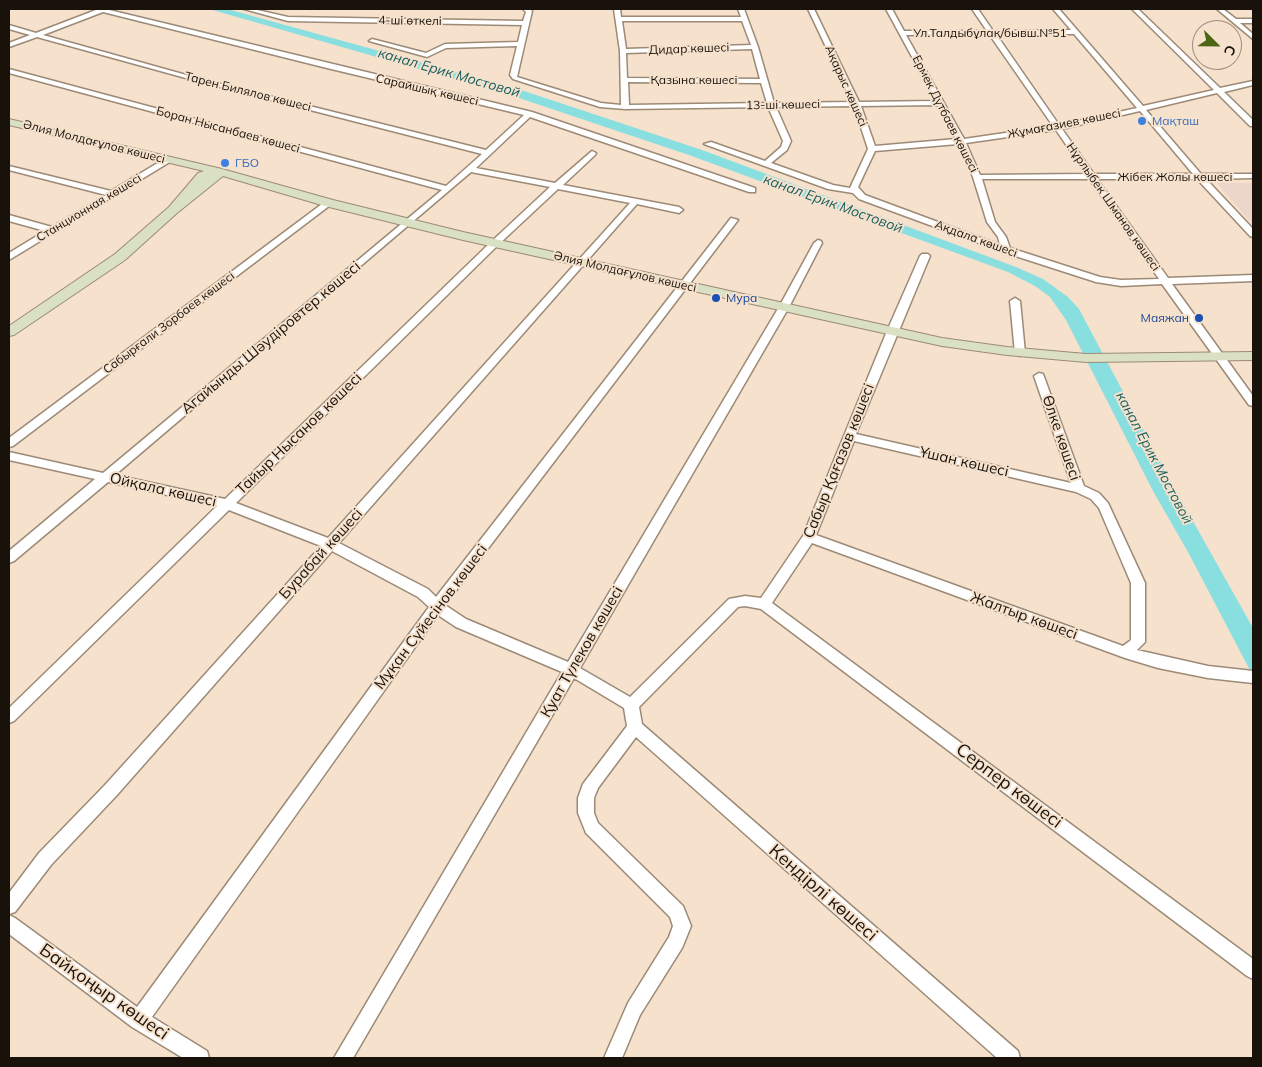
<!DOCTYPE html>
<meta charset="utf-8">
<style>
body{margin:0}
#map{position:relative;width:1262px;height:1067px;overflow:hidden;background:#f5e1cc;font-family:Mulish,sans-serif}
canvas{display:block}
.frame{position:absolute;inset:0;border:10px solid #19120b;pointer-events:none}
.north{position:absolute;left:1192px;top:20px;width:50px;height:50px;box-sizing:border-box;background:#f5e1cc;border:1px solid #9d8e7f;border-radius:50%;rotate:113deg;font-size:14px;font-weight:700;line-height:20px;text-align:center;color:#19120b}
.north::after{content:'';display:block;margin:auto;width:18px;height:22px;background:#4c6515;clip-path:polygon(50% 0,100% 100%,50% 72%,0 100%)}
</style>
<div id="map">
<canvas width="1262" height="1067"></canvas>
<div class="frame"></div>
<div class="north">С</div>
</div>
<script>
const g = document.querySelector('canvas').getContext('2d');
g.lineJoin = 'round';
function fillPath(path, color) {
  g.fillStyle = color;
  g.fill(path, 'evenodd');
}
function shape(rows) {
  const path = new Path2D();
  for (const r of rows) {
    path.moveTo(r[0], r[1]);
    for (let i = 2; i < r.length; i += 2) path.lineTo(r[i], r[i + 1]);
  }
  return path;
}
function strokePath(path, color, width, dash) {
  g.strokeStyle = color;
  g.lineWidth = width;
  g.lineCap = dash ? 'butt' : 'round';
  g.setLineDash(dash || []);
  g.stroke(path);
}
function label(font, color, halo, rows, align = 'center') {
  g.font = font + ' Mulish,sans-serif';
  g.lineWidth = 4;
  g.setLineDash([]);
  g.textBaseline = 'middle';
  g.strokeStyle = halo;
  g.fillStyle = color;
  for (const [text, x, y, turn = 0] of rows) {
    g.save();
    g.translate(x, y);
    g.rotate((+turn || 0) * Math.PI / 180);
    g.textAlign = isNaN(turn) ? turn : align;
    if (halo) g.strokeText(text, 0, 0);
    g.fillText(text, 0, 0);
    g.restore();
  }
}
const education = shape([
 [1217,183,1253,183,1253,225]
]);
const water = shape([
 [209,9,227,9,521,90,702,150,1016,267,1043,279,1068,297,1079,309,1176,491,1253,628,1253,676,1188,552,1153,491,1066,320,1050,297,1035,286,1008,272,689,155,513,96]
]);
const street = shape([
 [95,9,105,9,532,112,755,188,755,192,749,192,530,117,476,168,555,183,592,151,596,153,595,155,563,185,679,207,683,210,679,213,637,204,339,543,428,589,436,597,731,218,738,220,445,605,466,619,568,662,779,307,814,243,818,240,821,241,822,243,789,307,580,668,630,697,729,599,745,596,761,598,803,536,887,331,920,256,922,254,928,254,930,256,856,434,1071,483,1034,376,1039,373,1043,374,1084,486,1099,493,1108,503,1145,583,1145,642,1137,650,1208,666,1253,671,1253,683,1208,678,1158,668,1125,658,812,543,772,603,1253,959,1253,979,1247,976,761,609,745,606,738,607,639,707,642,724,1018,1051,1020,1058,997,1058,636,737,598,788,594,798,594,813,598,823,683,906,691,926,682,948,640,1015,622,1058,604,1058,628,1003,669,937,673,926,670,917,586,833,578,813,578,798,583,784,627,726,624,708,574,678,353,1058,334,1058,562,672,456,627,438,615,152,1017,207,1051,209,1058,183,1058,132,1027,9,934,9,915,15,918,137,1007,429,607,418,597,332,551,117,795,51,865,15,912,9,914,9,893,39,853,105,785,321,546,229,510,14,721,9,723,9,708,217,506,108,482,14,561,9,563,9,551,95,479,9,460,9,452,103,473,442,190,9,73,9,69,446,186,482,154,193,80,37,37,9,47,9,43,30,35,9,29,9,25,36,33,96,10,95,9],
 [103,12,327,68,524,115,486,150,197,78,43,35,103,12],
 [471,172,550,187,492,241,225,499,115,475,471,172],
 [558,189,630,203,328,538,236,503,498,245,558,189],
 [854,441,1076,492,1091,499,1099,508,1131,583,1131,640,1123,646,816,535,854,441],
 [244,9,253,9,288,17,523,21,526,12,523,9,530,9,532,11,517,77,601,103,621,105,620,51,614,9,620,9,621,17,741,17,738,9,744,9,758,47,774,103,852,102,808,9,814,9,859,102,936,101,886,9,892,9,904,31,987,31,972,9,978,9,993,31,1071,30,1053,9,1059,9,1143,106,1214,90,1132,9,1138,9,1220,88,1253,81,1253,85,1224,92,1253,120,1253,126,1250,126,1217,93,1146,110,1201,174,1253,174,1253,178,1206,179,1253,229,1253,237,1250,236,1197,179,1097,179,1168,278,1253,275,1253,281,1172,284,1253,396,1253,406,1249,405,1162,284,1121,286,1096,282,1003,252,859,199,853,193,828,189,704,144,711,142,765,161,781,147,783,141,768,107,625,109,600,107,513,79,510,75,517,46,446,48,427,57,369,41,372,39,426,53,445,44,518,42,522,25,288,21,244,9],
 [622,21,742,21,751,45,626,49,622,21],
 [989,34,1053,126,964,139,906,35,989,34],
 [996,34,1074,34,1137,108,1059,125,996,34],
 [752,49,760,79,627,78,626,53,752,49],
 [628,82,761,83,767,103,629,105,628,82],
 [938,105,956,139,875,146,861,106,938,105],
 [854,106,868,149,850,188,833,185,771,163,787,150,791,141,776,107,854,106],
 [1140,111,1193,174,1094,174,1062,129,1140,111],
 [1056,130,1086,174,980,175,966,143,1056,130],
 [958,144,973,177,987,222,998,237,1000,245,865,195,858,187,875,151,958,144],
 [982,179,1089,179,1159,279,1121,280,1100,277,1010,248,1006,237,995,222,982,179],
 [1217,9,1223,9,1236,19,1253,19,1253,23,1240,23,1253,34,1253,39,1217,9],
 [166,158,173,160,9,260,9,253,45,231,9,221,9,215,52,227,106,195,9,170,9,166,111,191,166,158],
 [326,201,333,203,13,446,9,447,9,438,326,201],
 [1015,298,1020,301,1025,353,1020,356,1015,353,1010,301,1015,298]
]);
const secondary = shape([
 [9,119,222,169,333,200,463,232,942,338,1007,347,1086,354,1253,352,1253,360,1086,362,1007,355,942,346,463,240,325,206,223,176,177,213,125,260,14,335,9,336,9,326,115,254,169,207,198,173,204,171,9,125,9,119]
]);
const markers = [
 [1142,121,5,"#3f7fe0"],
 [225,163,5,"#3f7fe0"],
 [716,298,5,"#1a4fb4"],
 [1199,318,5,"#1a4fb4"]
];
const farStreetnames = [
 ["4-шi өткелi",410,21,1],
 ["Ул.Талдыбұлақ/бывш.№51",990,33],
 ["Дидар көшесі",689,49,-2],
 ["Қазына көшесі",694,80],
 ["Ақарыс көшесi",846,86,66],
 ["Сарайшық көшесі",427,90,13],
 ["Тарен Билялов көшесі",248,92,14],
 ["13-ші көшесi",783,105,-1],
 ["Ермек Дүтбаев көшесi",945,114,63],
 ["Жұмағазиев көшесі",1064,124,-11],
 ["Боран Нысанбаев көшесі",228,130,15],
 ["Әлия Молдағұлов көшесі",94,142,14],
 ["Жібек Жолы көшесі",1175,177],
 ["Нұрлыбек Шманов көшесі",1113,207,55],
 ["Станционная көшесі",89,208,-31],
 ["Ақдала көшесі",976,239,20],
 ["Әлия Молдағұлов көшесі",625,272,13],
 ["Сабырғали Зорбаев көшесі",169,323,-37]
];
const farShopnames = [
 ["Мақташ",1152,121],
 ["ГБО",235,163]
];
const farTransitnames = [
 ["Мура",726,298],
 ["Маяжан",1189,318,"right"]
];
const farWaternames = [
 ["канал Ерик Мостовой",449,73,16],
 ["канал Ерик Мостовой",833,204,20],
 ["канал Ерик Мостовой",1154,458,62]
];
const streetNames = [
 ["Агайынды Шәудіровтер көшесi",271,338,-40],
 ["Тайыр Нысанов көшесi",299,434,-44],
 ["Өлке көшесі",1061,438,71],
 ["Сабыр Қағазов көшесі",839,461,-68],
 ["Ұшан көшесі",964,462,13],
 ["Ойқала көшесі",163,490,13],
 ["Бурабай көшесi",321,554,-48],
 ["Жалтыр көшесі",1024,616,20],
 ["Мұқан Сүйесінов көшесі",431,617,-53],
 ["Қуат Түлеков көшесі",582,652,-60]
];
const nearStreetnames = [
 ["Серпер көшесі",1009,786,37],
 ["Кендірлі көшесі",823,893,41],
 ["Байқоңыр көшесi",104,992,35]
];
fillPath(education, '#ecd6c9');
fillPath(water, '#89dfe0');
strokePath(street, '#9c8a76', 3);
strokePath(secondary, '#9c8a76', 2);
fillPath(street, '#fff');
fillPath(secondary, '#dae0c3');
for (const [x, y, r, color] of markers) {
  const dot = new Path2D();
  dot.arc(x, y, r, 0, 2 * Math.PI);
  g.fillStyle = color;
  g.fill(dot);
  strokePath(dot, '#f5e1cc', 2);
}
label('12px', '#19120b', '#f5e1cc', farStreetnames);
label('12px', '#366cbe', '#f5e1cc', farShopnames, 'left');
label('12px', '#164399', '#f5e1cc', farTransitnames, 'left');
label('italic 14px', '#155e5f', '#f5e1cc', farWaternames);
label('15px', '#19120b', '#f5e1cc', streetNames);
label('18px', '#19120b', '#f5e1cc', nearStreetnames);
</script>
